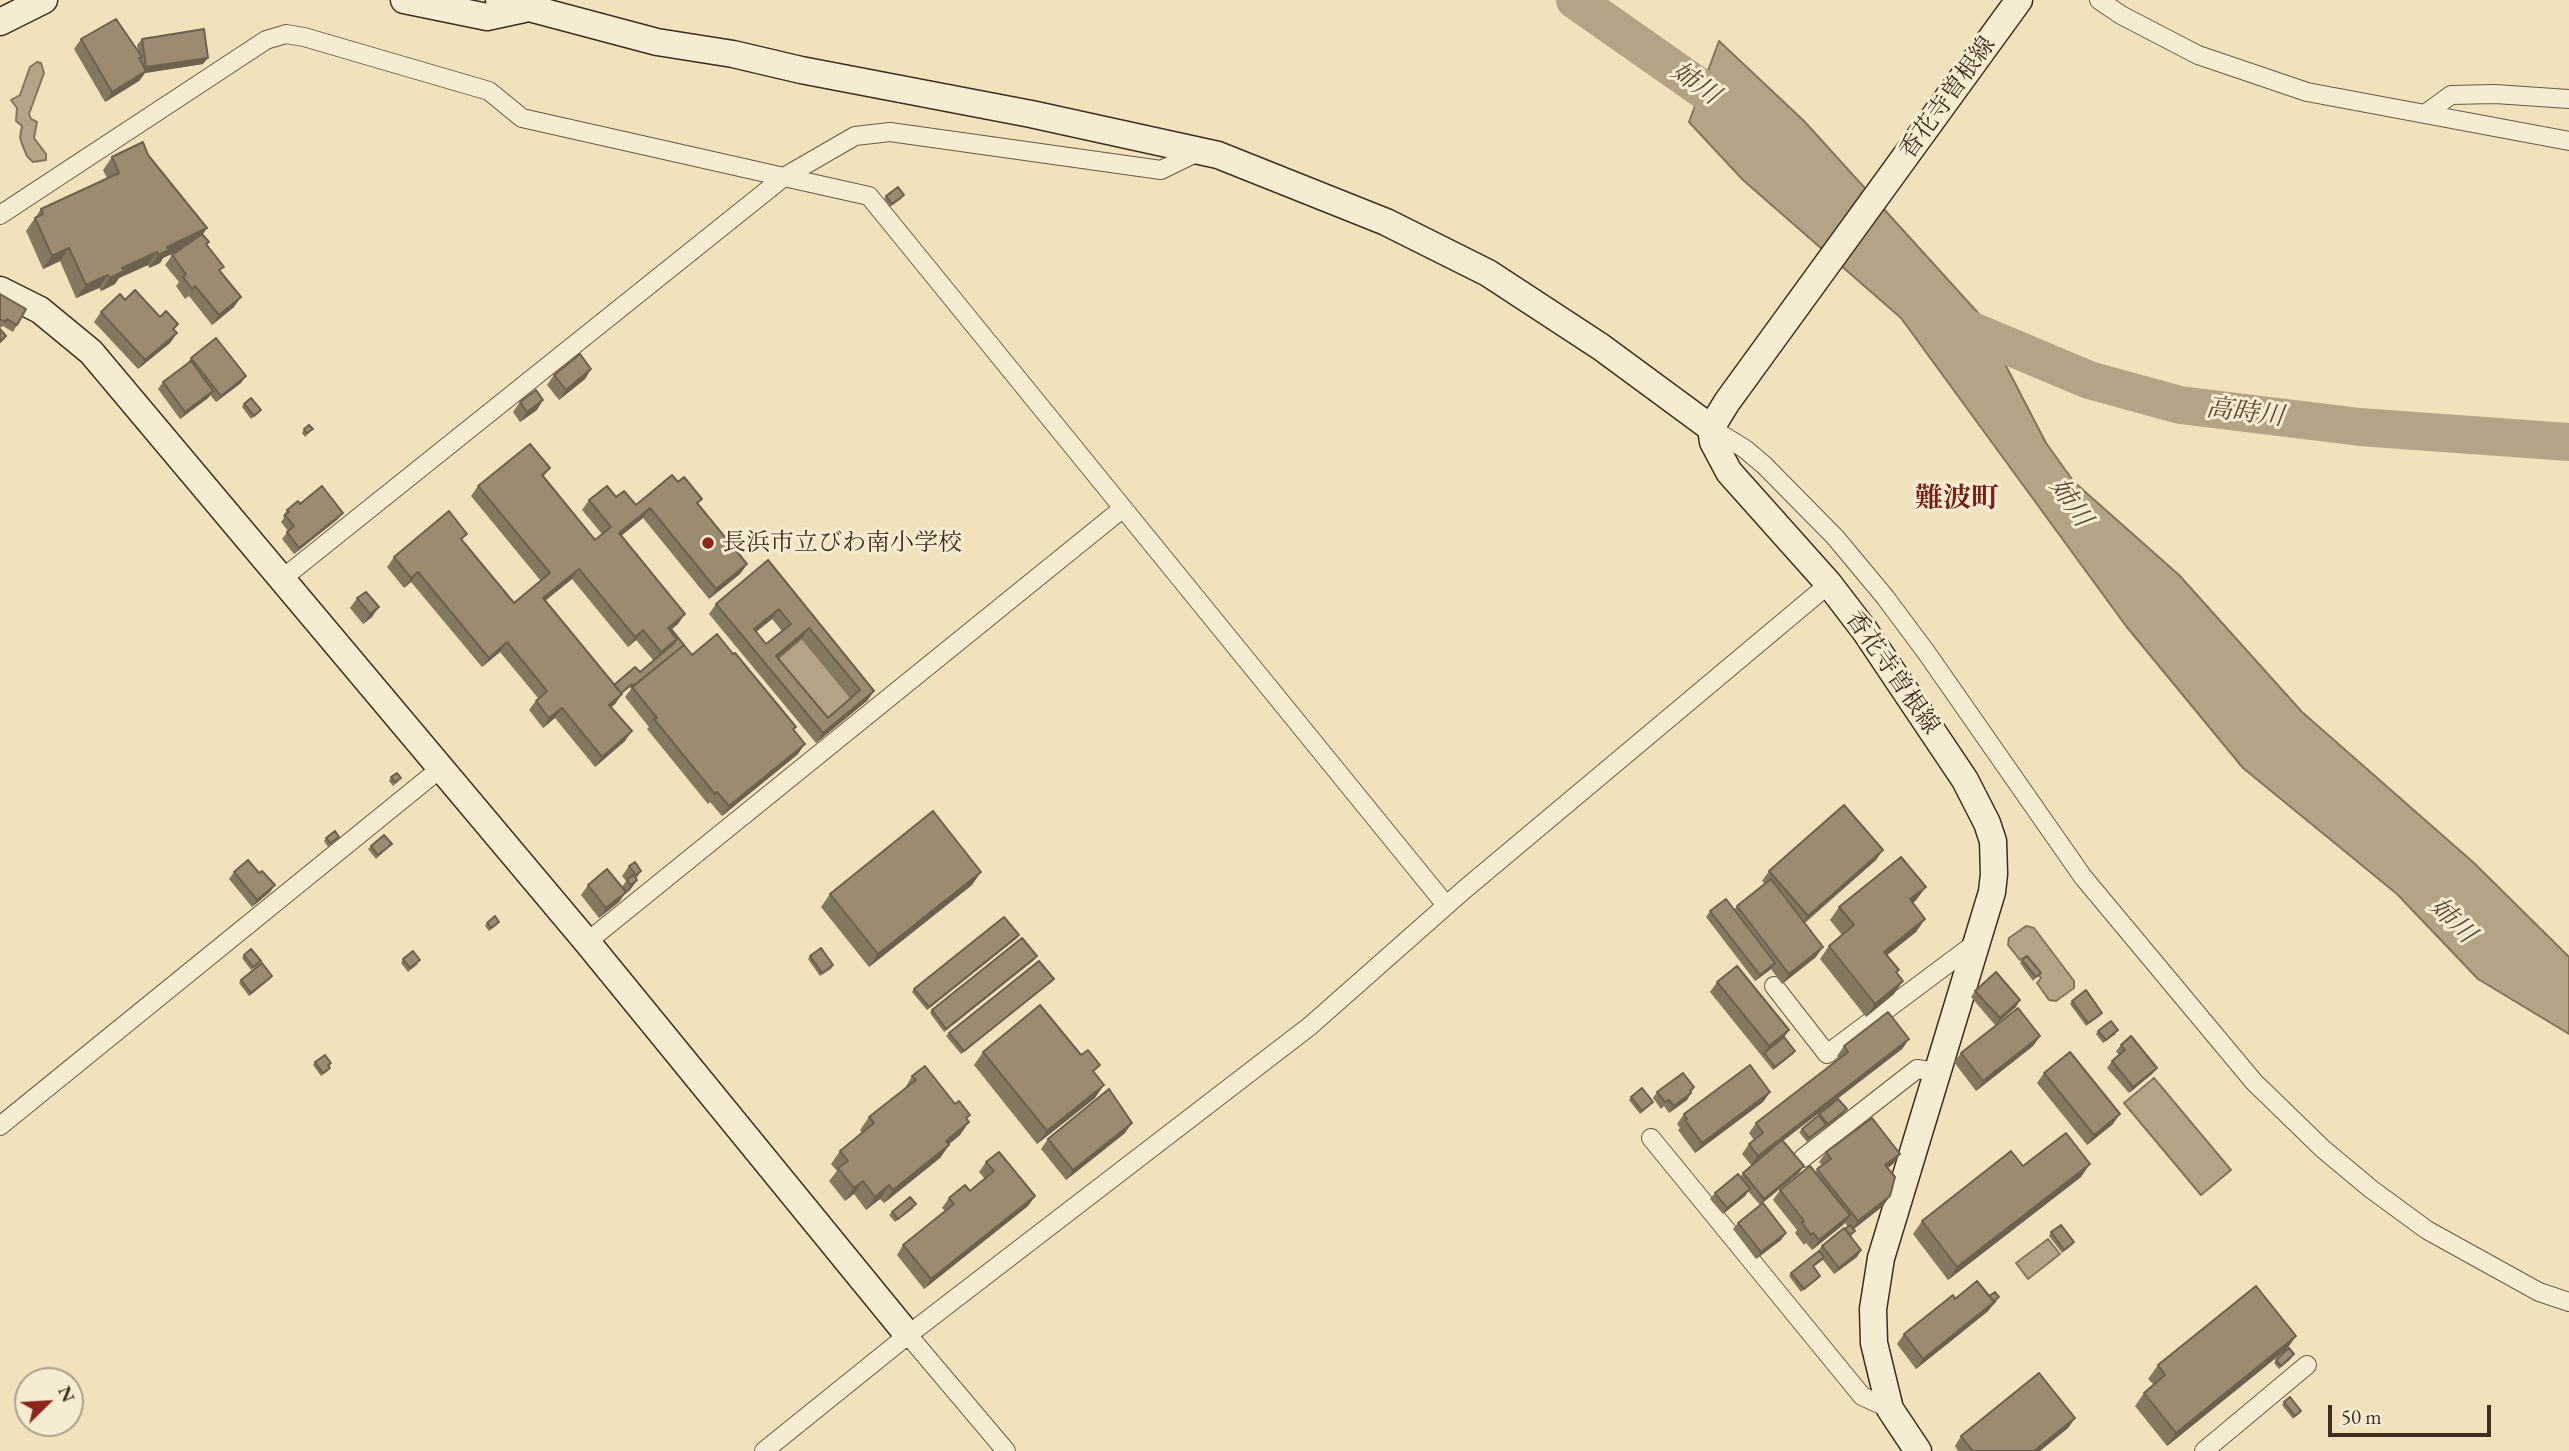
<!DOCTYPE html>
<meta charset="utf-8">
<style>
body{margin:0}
#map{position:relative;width:2569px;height:1451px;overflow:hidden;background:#f0e2ba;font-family:"EB Garamond",serif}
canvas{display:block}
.north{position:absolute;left:14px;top:1367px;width:70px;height:70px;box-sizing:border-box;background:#f5ecd2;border:2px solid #aca08b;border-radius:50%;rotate:66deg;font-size:19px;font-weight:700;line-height:28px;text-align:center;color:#3e2d21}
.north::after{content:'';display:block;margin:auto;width:24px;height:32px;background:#8f2418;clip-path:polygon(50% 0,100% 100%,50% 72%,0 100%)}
.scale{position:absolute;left:2328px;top:1405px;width:163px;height:32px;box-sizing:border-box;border:4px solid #3e2d21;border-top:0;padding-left:9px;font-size:21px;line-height:24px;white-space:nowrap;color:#3e2d21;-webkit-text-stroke:5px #f5ecd2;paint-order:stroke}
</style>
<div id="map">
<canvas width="2569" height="1451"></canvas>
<div class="north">N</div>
<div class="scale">50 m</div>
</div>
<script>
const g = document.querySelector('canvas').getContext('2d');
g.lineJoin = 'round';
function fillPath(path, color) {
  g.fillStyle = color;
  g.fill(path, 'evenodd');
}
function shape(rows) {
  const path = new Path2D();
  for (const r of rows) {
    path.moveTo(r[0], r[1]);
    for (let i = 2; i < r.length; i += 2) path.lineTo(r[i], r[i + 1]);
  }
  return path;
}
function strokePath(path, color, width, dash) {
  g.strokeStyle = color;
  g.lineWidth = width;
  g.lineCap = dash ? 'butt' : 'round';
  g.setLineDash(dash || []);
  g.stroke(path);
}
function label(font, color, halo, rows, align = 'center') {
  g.font = font + ' "EB Garamond","Noto Serif JP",serif';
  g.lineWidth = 6;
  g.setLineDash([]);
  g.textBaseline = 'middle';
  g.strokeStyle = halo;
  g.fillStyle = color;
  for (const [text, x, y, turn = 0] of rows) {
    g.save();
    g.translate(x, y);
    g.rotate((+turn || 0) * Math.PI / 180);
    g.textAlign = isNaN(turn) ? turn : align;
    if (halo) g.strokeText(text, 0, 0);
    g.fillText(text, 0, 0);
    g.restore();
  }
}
const water = shape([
 [1719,41,1804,121,1979,314,2046,443,2074,482,2179,575,2302,712,2474,863,2569,957,2569,1034,2478,979,2397,894,2243,768,2126,626,1901,318,1743,180,1689,122,1719,41],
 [37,62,41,63,44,73,29,114,31,119,37,122,34,138,46,154,46,160,33,162,27,156,22,144,20,137,22,126,16,121,17,108,11,100,20,95,30,67,37,62],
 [802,638,853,700,821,728,769,666,802,638],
 [2026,926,2034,928,2074,981,2074,988,2056,1001,2049,1000,2037,983,2041,978,2025,957,2020,960,2008,945,2009,938,2026,926],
 [2154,1078,2231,1170,2201,1195,2124,1103,2154,1078],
 [2048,1239,2060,1254,2028,1279,2016,1263,2048,1239]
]);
const river = shape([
 [1575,0,1745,119],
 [1944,319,2089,380,2180,405,2360,427,2569,442]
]);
const street = shape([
 [2099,0,2121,15,2198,55,2307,92,2569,141],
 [2425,114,2451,95,2495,94,2569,99],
 [0,215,266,40,286,34,304,37,489,91,522,118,784,177,855,136,890,132,1161,170,1200,151],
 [1711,428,1745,449,1764,465,1835,537,1885,597,1926,652,2083,877,2254,1082,2323,1149,2371,1189,2427,1230,2539,1292,2569,1302],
 [283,578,784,177,869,196,1446,905],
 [587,942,1122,509],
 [1774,986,1827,1054,1977,942],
 [0,1126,441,768],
 [1651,1138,1862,1396,1890,1409],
 [1803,1158,1917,1069,1937,1072],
 [908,1335,1006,1451],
 [764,1451,908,1335,1310,1026,1465,889,1829,584],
 [2204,1451,2307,1365]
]);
const secondary = shape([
 [404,0,487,17,524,9],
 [499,0,657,42,733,54,801,70,1031,114,1218,155,1386,222,1488,273,1601,347,1711,428],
 [0,22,44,0],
 [0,290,40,310,91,352,587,942,908,1335],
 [1918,1451,1890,1409,1874,1343,1873,1309,1881,1258,1992,892,1994,874,1993,841,1987,823,1965,780,1865,631,1829,584,1729,472,1713,442,1711,428,1727,402,2019,0]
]);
const wall = shape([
 [81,39,138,51,137,45,142,39,203,64,145,73,139,81,105,102,74,49],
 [148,155,203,235,220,272,234,307,212,325,189,296,185,299,176,286,179,282,165,265,172,255,178,251,163,258,160,263,149,268,148,265,119,278,115,284,101,291,99,288,76,298,60,261,43,269,26,231,41,209,107,178,103,170,112,157],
 [904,195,901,199,890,207,884,199,886,196],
 [0,294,17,325,13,332,3,326,0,328],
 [125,300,178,324,174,330,177,333,170,343,138,369,94,322,101,312],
 [191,358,246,376,241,383,216,402,210,395,208,398,180,419,158,389,163,382,187,364],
 [591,369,585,379,559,400,547,385,554,375],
 [520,402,537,410,520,422,513,412],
 [244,404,261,410,251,419,242,407],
 [304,429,313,429,305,437,302,433],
 [550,468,543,477,595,540,602,534,582,510,589,500,616,497,636,505,678,482,698,505,747,564,740,574,709,599,643,518,621,536,678,624,671,630,692,655,793,730,798,754,722,816,710,802,708,804,647,729,649,727,625,697,631,689,630,687,621,694,615,704,611,707,625,741,595,767,555,718,543,728,529,710,538,698,500,652,482,667,411,582,404,588,387,567,394,557,462,541,514,603,541,581,471,496,478,486],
 [572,579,628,647,636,640,654,661,640,672,614,685,545,601],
 [287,510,338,519,294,554,282,539,288,531,281,522,284,518,283,516],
 [768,560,868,700,816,743,709,614,716,604],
 [772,619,782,631,766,644,756,632],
 [802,638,851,698,828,718,778,658],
 [366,592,372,617,363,624,350,608,357,598],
 [391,777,399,781,393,786,389,781],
 [339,837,337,840,328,847,324,841,326,838],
 [392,844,389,847,376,859,368,849,371,846],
 [1876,860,1805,923,1816,957,1782,984,1771,969,1755,981,1706,917,1710,911,1734,910,1737,906,1765,884,1762,881,1769,871],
 [629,866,641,871,636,879,637,880,630,890,624,895,619,902,599,918,581,895,588,885,622,887,626,881,622,876],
 [234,872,259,873,270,892,252,907,229,879],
 [972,885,869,967,821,907,830,894],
 [1926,887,1916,900,1913,903,1925,919,1916,932,1887,955,1897,973,1894,994,1866,1017,1820,959,1829,946,1842,935,1830,920,1839,907],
 [487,923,497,925,489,931,485,926],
 [1017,938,927,1010,912,992,914,989],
 [244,955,261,961,258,965,251,970,242,958],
 [810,956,833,965,831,969,820,976,808,959],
 [403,959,418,964,408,972,401,963],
 [1034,960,944,1032,930,1013,932,1010],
 [2022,960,2041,973,2033,981,2020,963],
 [272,976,270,979,249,996,239,983,241,980],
 [1054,979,1051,982,961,1054,946,1036,949,1033],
 [1717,982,1789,1030,1784,1037,1795,1051,1793,1054,1773,1070,1710,992],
 [1975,991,2016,1007,1995,1025,1971,997],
 [2072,1001,2102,1013,2100,1016,2086,1026,2070,1004],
 [2098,1031,2116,1034,2103,1043,2096,1034],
 [2040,1036,2033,1046,1976,1091,1954,1062,1961,1053],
 [1909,1039,1902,1049,1783,1141,1799,1173,1760,1205,1748,1191,1745,1196,1723,1214,1710,1199,1715,1193,1740,1177,1751,1165,1742,1154,1749,1144,1754,1140,1749,1133,1756,1123,1839,1059,1837,1056,1844,1046],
 [2121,1045,2157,1068,2152,1074,2129,1093,2107,1068,2112,1061,2119,1055,2116,1051],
 [983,1052,1095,1073,1095,1098,1037,1144,974,1065],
 [315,1062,331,1063,329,1066,328,1071,321,1076,313,1065],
 [2044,1073,2113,1124,2087,1145,2037,1083],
 [912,1076,967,1119,960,1135,949,1144,949,1145,940,1158,884,1203,880,1199,866,1210,854,1194,845,1201,829,1181,837,1171,831,1164,840,1151,862,1133,860,1130,869,1117,904,1090],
 [1694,1087,1687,1100,1669,1113,1664,1106,1661,1109,1653,1098,1657,1092],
 [1770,1092,1763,1102,1695,1153,1678,1130,1680,1128,1677,1124,1684,1114],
 [1631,1097,1653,1102,1650,1105,1640,1114,1629,1100],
 [1844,1113,1807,1142,1799,1132,1819,1114],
 [1125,1133,1066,1180,1041,1149,1048,1139],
 [1826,1152,1900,1154,1893,1164,1888,1168,1890,1196,1883,1206,1854,1229,1855,1231,1851,1236,1857,1257,1834,1274,1823,1260,1813,1267,1820,1276,1818,1279,1801,1292,1789,1276,1791,1273,1817,1252,1822,1246,1848,1227,1845,1223,1812,1250,1806,1243,1804,1245,1795,1233,1797,1230,1773,1200,1780,1190,1815,1172,1822,1165,1819,1162],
 [986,1162,1035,1196,1028,1206,924,1289,897,1255,903,1245,945,1211,942,1208,949,1198,970,1191,985,1179,979,1172],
 [2023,1166,2081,1177,1948,1280,1913,1234,1922,1221],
 [914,1208,895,1222,889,1215,892,1212],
 [1738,1223,1786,1233,1781,1240,1756,1259,1733,1229],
 [2051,1232,2074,1242,2071,1246,2062,1253,2049,1236],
 [1989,1296,1997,1301,1987,1312,1916,1369,1897,1344,1904,1334,1955,1299],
 [2287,1349,2167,1446,2135,1406,2144,1393,2154,1385,2148,1379,2158,1365],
 [2292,1358,2279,1369,2274,1363,2276,1360],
 [2284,1402,2301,1411,2293,1419,2282,1405],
 [2075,1418,2068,1428,2040,1451,1958,1451,1955,1446,1961,1436]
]);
const shadedWall = shape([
 [208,58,203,64,145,73,139,81,105,102,112,92,141,74,146,67],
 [207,228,198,242,163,258,160,263,149,268,158,255,167,247],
 [69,248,60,261,43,269,52,256],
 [157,252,148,265,119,278,115,284,101,291,110,278,122,268],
 [108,275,99,288,76,298,86,285],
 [241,297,234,307,212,325,219,315],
 [177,333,170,343,138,369,145,360],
 [591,369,585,379,559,400,566,390],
 [246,376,241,383,216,402,221,396],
 [213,391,208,398,180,419,185,412],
 [543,400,537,410,520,422,527,412],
 [650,508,643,518,612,543,619,533],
 [343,513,338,519,294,554,299,548],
 [747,564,740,574,709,599,716,589],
 [579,569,572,579,536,608,543,598],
 [418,572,411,582,404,588,411,578],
 [379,607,372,617,363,624,370,614],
 [779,609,772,619,747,639,754,629],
 [685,614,678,624,664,635,668,628],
 [809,628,802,638,769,666,776,656],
 [643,630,636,640,628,647,635,637],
 [677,639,670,649,654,662,661,652],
 [507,642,500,652,482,667,489,658],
 [874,691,868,700,816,743,823,733],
 [622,694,615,704,602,715,609,705],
 [562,708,555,718,543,728,549,718],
 [632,731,625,741,595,767,602,757],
 [805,744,798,754,722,816,729,806],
 [1883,850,1876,860,1801,925,1808,916],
 [981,872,972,885,869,967,878,954],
 [637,880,630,890,624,895,631,885],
 [275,885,270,892,252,907,257,900],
 [1926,887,1916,900,1901,912,1910,899],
 [626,892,619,902,599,918,606,908],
 [1925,919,1916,932,1875,965,1884,952],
 [1019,935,1017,938,927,1010,929,1007],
 [1823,947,1816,957,1782,984,1789,974],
 [1037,956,1034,960,944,1032,946,1029],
 [1775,963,1770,970,1755,981,1760,975],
 [272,976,270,979,249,996,251,993],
 [1054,979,1051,982,961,1054,964,1051],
 [1903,981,1894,994,1866,1017,1875,1004],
 [2020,1000,2016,1007,1995,1025,2000,1018],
 [1789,1030,1782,1040,1764,1053,1769,1046],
 [2040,1036,2033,1046,1976,1091,1983,1081],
 [1909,1039,1902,1049,1751,1165,1758,1156],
 [1795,1051,1793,1054,1773,1070,1775,1067],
 [2157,1068,2152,1074,2129,1093,2133,1087],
 [1104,1085,1095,1098,1037,1144,1047,1131],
 [1770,1092,1763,1102,1695,1153,1702,1143],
 [1691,1093,1687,1100,1669,1113,1674,1106],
 [1847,1109,1844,1113,1825,1128,1828,1124],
 [2120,1114,2113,1124,2087,1145,2094,1135],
 [969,1122,960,1135,937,1154,946,1141],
 [1132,1123,1125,1133,1066,1180,1073,1170],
 [949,1145,940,1158,884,1203,893,1190],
 [1900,1154,1893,1164,1879,1175,1885,1165],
 [2090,1164,2081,1177,1948,1280,1957,1267],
 [1804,1166,1799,1173,1760,1205,1764,1199],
 [863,1181,854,1194,845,1201,854,1188],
 [889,1185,880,1199,866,1210,875,1197],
 [1750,1189,1745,1196,1723,1214,1727,1208],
 [1035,1196,1028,1206,924,1289,931,1279],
 [1890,1196,1883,1206,1851,1231,1858,1221],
 [1850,1215,1843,1225,1812,1250,1819,1240],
 [1786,1233,1781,1240,1756,1259,1761,1252],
 [1861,1250,1857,1257,1834,1274,1839,1268],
 [1999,1297,1987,1312,1916,1369,1923,1359],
 [2296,1336,2287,1349,2167,1446,2176,1433],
 [2075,1418,2068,1428,2040,1451,2034,1451]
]);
const building = shape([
 [116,19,142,57,139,58,146,71,112,92,81,39,116,19],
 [204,29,208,58,146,67,142,39,204,29],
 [143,142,148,155,207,228,167,247,169,250,158,255,157,252,122,268,124,271,110,278,108,275,86,285,69,248,52,256,35,218,43,214,41,209,119,173,112,157,143,142],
 [898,187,904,195,892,204,886,196,898,187],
 [202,234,209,242,206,244,224,267,219,270,241,297,219,315,195,286,192,289,183,277,186,274,172,255,202,234],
 [135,290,160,317,166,311,178,324,173,329,177,333,145,360,101,312,120,294,125,300,135,290],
 [0,294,26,309,17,325,7,319,5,322,0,319,0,294],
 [0,329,6,336,0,342,0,329],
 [216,338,246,376,221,396,191,358,216,338],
 [580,354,591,369,566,390,554,375,580,354],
 [191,361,213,391,185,412,163,382,191,361],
 [536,390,543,400,527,412,520,402,536,390],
 [251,398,261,410,254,416,244,404,251,398],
 [309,425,313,429,307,433,304,429,309,425],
 [530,444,550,468,542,475,595,540,611,527,589,500,607,486,616,497,624,491,636,505,672,475,678,482,684,477,702,499,697,503,747,564,716,589,650,508,619,533,685,614,668,628,677,639,661,652,643,630,635,637,579,569,543,598,622,694,609,705,632,731,602,757,562,708,549,718,536,701,547,691,507,642,489,658,418,572,411,578,394,557,449,511,467,534,461,539,514,603,550,573,478,486,530,444],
 [322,486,343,513,299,548,287,532,294,526,285,515,289,512,287,510,298,501,300,504,322,486],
 [768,560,874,691,823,733,716,604,768,560],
 [779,609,791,624,766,644,754,629,779,609],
 [809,628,860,690,828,718,776,656,809,628],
 [366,592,379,607,370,614,357,598,366,592],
 [671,629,684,645,634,686,632,684,621,693,614,685,635,667,640,672,672,645,677,639,670,630,671,629],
 [717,634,733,654,735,653,796,727,793,729,805,744,729,806,717,792,715,794,654,719,657,718,632,687,684,645,692,655,717,634],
 [397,773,401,778,395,782,391,777,397,773],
 [1844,805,1883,850,1808,916,1769,871,1844,805],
 [933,811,981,872,878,954,830,894,933,811],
 [335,831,339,837,330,843,326,838,335,831],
 [384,835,392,844,378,855,371,846,384,835],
 [1901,857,1926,887,1910,899,1925,919,1884,952,1899,970,1896,972,1903,981,1875,1004,1829,946,1854,925,1839,907,1901,857],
 [248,860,259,873,262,871,275,885,257,900,234,872,248,860],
 [635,862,641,871,636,875,629,866,635,862],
 [607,869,626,892,606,908,588,885,607,869],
 [633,875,637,880,631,885,627,880,633,875],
 [1771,879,1823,947,1789,974,1737,906,1771,879],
 [1726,899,1775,963,1760,975,1710,911,1726,899],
 [495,916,499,922,491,928,487,923,495,916],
 [1004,917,1019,935,929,1007,914,989,1004,917],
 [1022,938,1037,956,946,1029,932,1010,1022,938],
 [821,948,833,965,822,973,810,956,821,948],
 [251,949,261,961,253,967,244,955,251,949],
 [413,951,420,960,410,968,403,959,413,951],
 [2027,956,2041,973,2036,977,2022,960,2027,956],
 [1039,961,1054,979,964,1051,949,1033,1039,961],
 [262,963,272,976,251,993,241,980,262,963],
 [1737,966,1789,1030,1769,1046,1717,982,1737,966],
 [1996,972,2020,1000,2000,1018,1975,991,1996,972],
 [2086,990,2102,1013,2088,1023,2072,1001,2086,990],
 [1040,1005,1081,1055,1088,1050,1100,1065,1093,1071,1104,1085,1047,1131,983,1052,1040,1005],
 [2018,1008,2040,1036,1983,1081,1961,1053,2018,1008],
 [1888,1012,1909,1039,1758,1156,1749,1144,1763,1133,1756,1123,1848,1052,1844,1046,1888,1012],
 [2111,1021,2118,1030,2106,1040,2098,1031,2111,1021],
 [2131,1036,2157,1068,2133,1087,2112,1061,2125,1050,2121,1045,2131,1036],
 [1784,1037,1795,1051,1775,1067,1764,1053,1784,1037],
 [2070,1052,2120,1114,2094,1135,2044,1073,2070,1052],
 [325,1055,331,1063,328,1065,330,1068,323,1073,315,1062,325,1055],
 [1750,1065,1770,1092,1702,1143,1685,1120,1687,1119,1684,1114,1750,1065],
 [925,1066,955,1104,959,1101,970,1115,966,1118,969,1122,946,1141,949,1145,893,1190,889,1185,875,1197,863,1181,854,1188,838,1168,848,1161,840,1151,874,1123,869,1117,916,1080,912,1076,925,1066],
 [1683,1073,1694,1087,1690,1091,1691,1093,1674,1106,1669,1100,1665,1102,1657,1092,1683,1073],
 [1642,1088,1653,1102,1642,1111,1631,1097,1642,1088],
 [1109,1089,1132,1123,1073,1170,1048,1139,1109,1089],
 [1838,1099,1847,1109,1828,1124,1819,1114,1838,1099],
 [1819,1115,1826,1125,1809,1138,1802,1129,1819,1115],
 [1872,1118,1900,1154,1885,1165,1895,1177,1890,1196,1858,1221,1817,1169,1831,1159,1826,1152,1872,1118],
 [2066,1133,2090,1164,1957,1267,1922,1221,2011,1151,2023,1166,2066,1133],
 [1782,1140,1804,1166,1764,1199,1743,1173,1782,1140],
 [999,1152,1035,1196,931,1279,903,1245,954,1204,949,1198,965,1185,970,1191,994,1171,986,1162,999,1152],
 [1810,1166,1850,1215,1819,1240,1813,1233,1811,1235,1802,1223,1804,1221,1780,1190,1810,1166],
 [1738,1174,1750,1189,1727,1208,1715,1193,1738,1174],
 [910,1197,916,1204,898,1219,892,1212,910,1197],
 [1763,1203,1786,1233,1761,1252,1738,1223,1763,1203],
 [1850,1225,1855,1231,1850,1235,1845,1229,1850,1225],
 [2061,1225,2074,1242,2064,1250,2051,1232,2061,1225],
 [1844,1228,1861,1250,1839,1268,1822,1246,1844,1228],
 [1819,1251,1824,1257,1813,1266,1820,1276,1804,1289,1791,1273,1819,1251],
 [1977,1281,1994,1302,1923,1359,1904,1334,1953,1295,1955,1299,1977,1281],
 [2256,1286,2296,1336,2176,1433,2144,1393,2165,1375,2158,1365,2256,1286],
 [1995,1292,1999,1297,1994,1301,1989,1296,1995,1292],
 [2289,1348,2294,1354,2281,1366,2276,1360,2289,1348],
 [2039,1373,2075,1418,2034,1451,1973,1451,1961,1436,2039,1373],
 [2290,1397,2301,1411,2295,1416,2284,1402,2290,1397]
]);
const markers = [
 [708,543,7,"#8f2418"]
];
const streetNames = [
 ["香花寺曽根線",1948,98,-54],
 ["香花寺曽根線",1892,673,55]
];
const poiNames = [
 ["長浜市立びわ南小学校",722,543]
];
const waterNames = [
 ["姉川",1695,84,35],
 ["高時川",2245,413,7],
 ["姉川",2070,503,55],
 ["姉川",2452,921,44]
];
const quarterNames = [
 ["難波町",1957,499]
];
fillPath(water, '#b3a486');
strokePath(water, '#84745e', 2);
strokePath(river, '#b3a486', 38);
strokePath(street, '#6a5a47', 20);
strokePath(secondary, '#3e2d21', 29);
strokePath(street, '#f5ecd2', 18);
strokePath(secondary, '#f5ecd2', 26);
fillPath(wall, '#857861');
fillPath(shadedWall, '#6c614f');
fillPath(building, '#9b8b71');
strokePath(building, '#6c614f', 2);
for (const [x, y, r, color] of markers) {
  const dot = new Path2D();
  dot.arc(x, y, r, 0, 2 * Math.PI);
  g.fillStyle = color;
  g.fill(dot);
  strokePath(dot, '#f5ecd2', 2.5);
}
label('24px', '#3e2d21', '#f5ecd2', streetNames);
label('24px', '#3e2d21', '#f5ecd2', poiNames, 'left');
label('italic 26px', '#5b4b3a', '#f5ecd2', waterNames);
label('bold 28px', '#7a1f14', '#f5ecd2', quarterNames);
</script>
